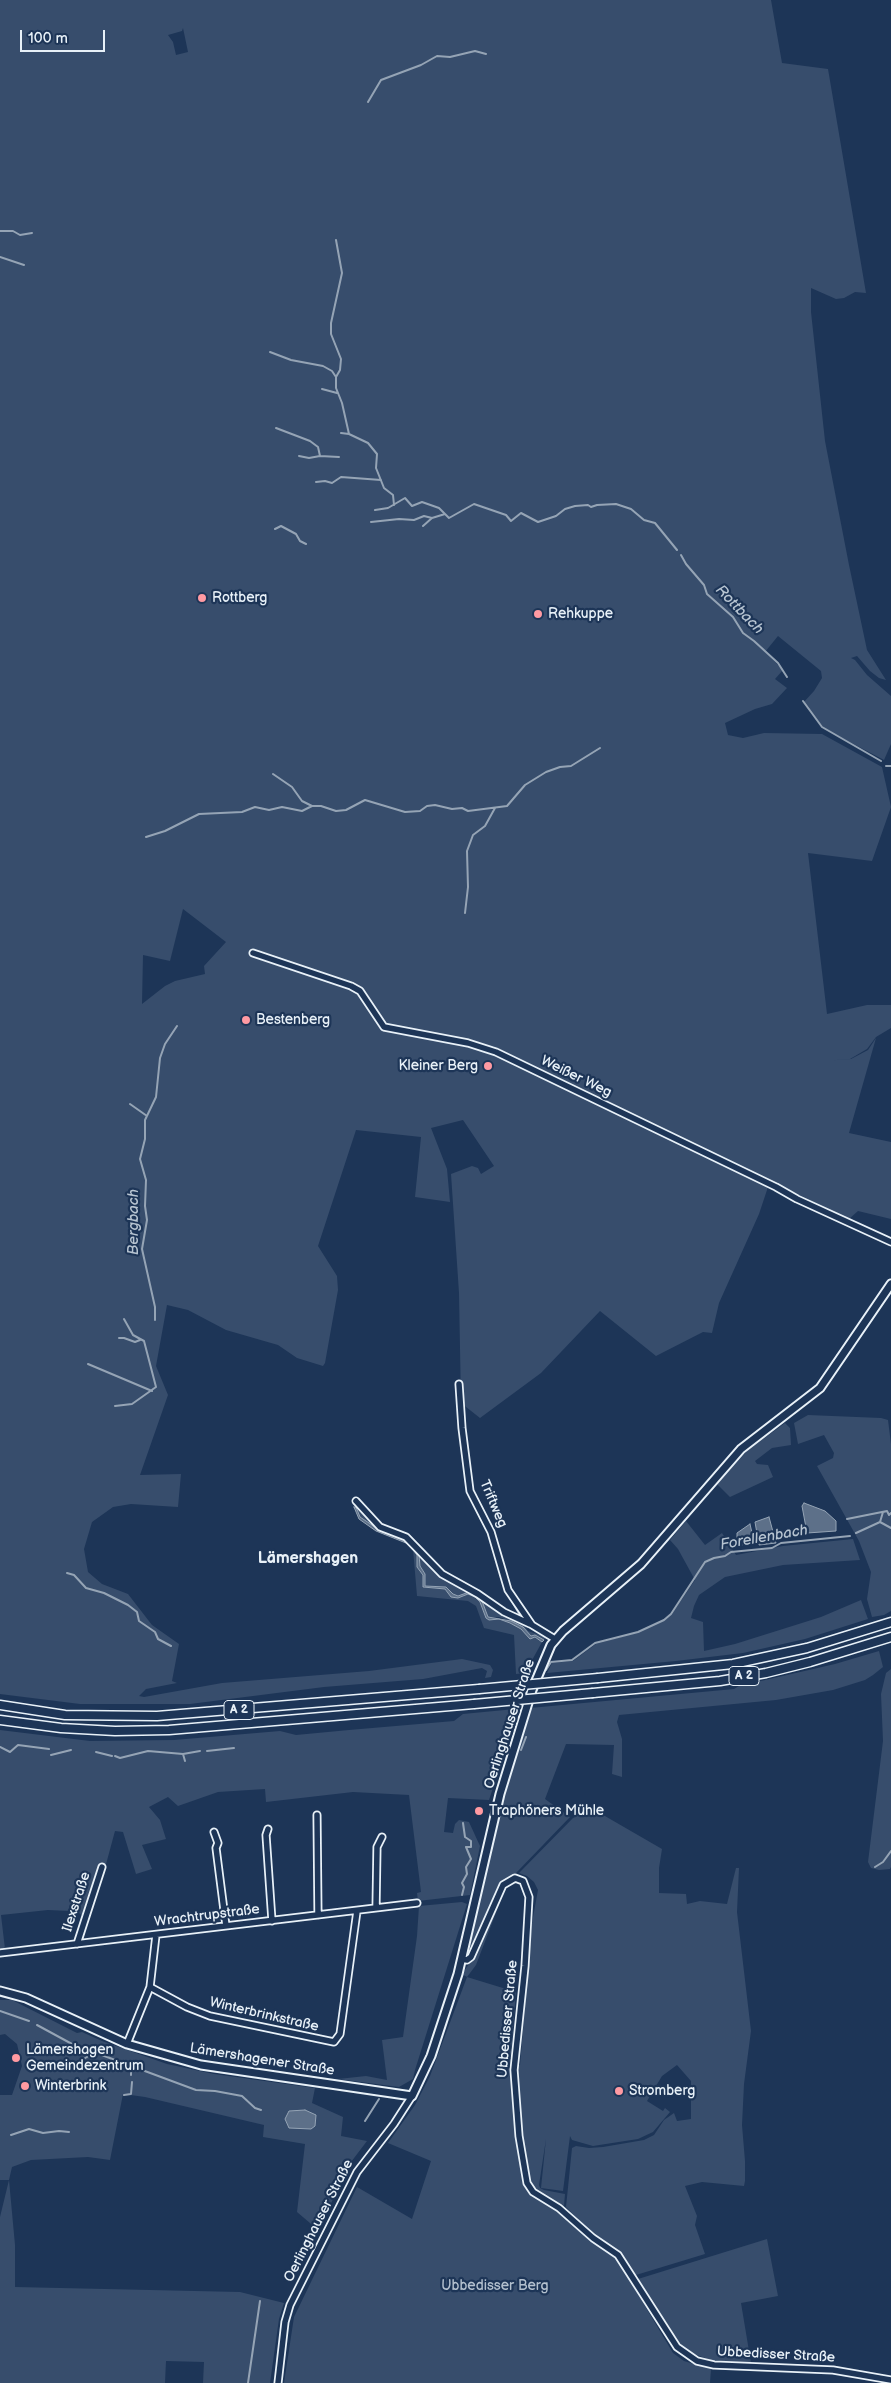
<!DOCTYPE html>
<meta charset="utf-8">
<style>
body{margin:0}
#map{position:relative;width:891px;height:2383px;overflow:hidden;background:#1d3557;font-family:"Balsamiq Sans",sans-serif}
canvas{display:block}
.scale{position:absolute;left:20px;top:30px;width:85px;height:22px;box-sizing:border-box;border:2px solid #e8f1f8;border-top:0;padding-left:6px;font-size:15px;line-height:18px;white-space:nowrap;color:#e8f1f8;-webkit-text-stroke:4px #1d3557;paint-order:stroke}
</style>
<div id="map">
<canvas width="891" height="2383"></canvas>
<div class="scale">100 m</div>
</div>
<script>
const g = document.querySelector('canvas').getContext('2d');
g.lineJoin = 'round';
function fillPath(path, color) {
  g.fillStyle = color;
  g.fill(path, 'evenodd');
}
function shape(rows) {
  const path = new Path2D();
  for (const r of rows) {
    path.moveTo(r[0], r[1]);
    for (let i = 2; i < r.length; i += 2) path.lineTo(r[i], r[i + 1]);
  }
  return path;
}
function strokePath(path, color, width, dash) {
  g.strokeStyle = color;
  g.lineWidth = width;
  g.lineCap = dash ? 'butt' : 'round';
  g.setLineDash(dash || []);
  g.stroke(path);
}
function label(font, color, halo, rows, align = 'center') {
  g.font = font + ' "Balsamiq Sans",sans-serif';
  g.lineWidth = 4.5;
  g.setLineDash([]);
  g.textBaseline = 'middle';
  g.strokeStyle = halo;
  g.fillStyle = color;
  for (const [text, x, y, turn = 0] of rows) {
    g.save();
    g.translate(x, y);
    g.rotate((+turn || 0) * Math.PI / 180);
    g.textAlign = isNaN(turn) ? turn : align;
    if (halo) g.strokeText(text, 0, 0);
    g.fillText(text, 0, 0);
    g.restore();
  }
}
const green = shape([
 [0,0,771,0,782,63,828,69,866,293,855,292,844,298,836,299,811,288,811,312,825,441,849,565,867,650,886,680,879,678,870,671,857,656,851,658,855,660,867,675,891,696,891,744,884,760,825,729,803,703,814,691,822,678,821,671,778,636,765,652,783,670,775,679,787,688,772,704,755,709,725,723,728,735,743,738,764,733,822,734,882,767,891,807,872,861,808,853,827,1014,867,1005,891,1005,891,1028,876,1037,867,1049,850,1059,823,1061,851,1059,868,1050,876,1038,849,1133,891,1142,891,1219,858,1211,849,1219,493,1046,490,1052,768,1187,759,1214,719,1303,712,1333,703,1332,656,1356,600,1311,541,1373,480,1418,461,1403,459,1293,451,1174,472,1166,478,1168,481,1174,494,1166,463,1120,431,1128,447,1169,450,1202,415,1197,421,1137,356,1130,318,1246,337,1276,338,1290,325,1363,323,1366,297,1358,278,1345,226,1330,188,1310,167,1305,156,1366,168,1395,140,1475,181,1474,178,1507,131,1504,113,1507,92,1522,84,1549,88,1572,102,1584,128,1594,152,1625,179,1644,172,1681,177,1683,146,1689,139,1696,144,1697,222,1683,369,1671,462,1659,490,1665,493,1670,491,1677,485,1678,487,1671,482,1668,423,1679,324,1687,190,1704,80,1704,0,1694],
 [183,28,188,52,176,55,173,42,168,35,182,31],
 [183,909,226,942,204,966,205,974,175,981,165,986,142,1004,143,955,170,961],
 [808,1415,881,1418,888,1420,891,1444,891,1611,884,1615,872,1617,867,1599,871,1572,859,1541,817,1466,833,1458,834,1453,824,1435,798,1444,794,1423],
 [785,1423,790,1428,791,1445,772,1448,755,1461,757,1464,768,1465,773,1477,730,1497,717,1484,748,1450],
 [358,1506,370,1519,404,1539,417,1549,437,1572,523,1624,528,1631,546,1637,544,1640,535,1635,531,1636,523,1627,511,1621,499,1617,490,1618,488,1617,482,1601,469,1592,458,1596,453,1595,446,1587,425,1586,425,1574,420,1566,419,1555,414,1548,395,1536,378,1529,360,1517,357,1513],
 [686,1521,705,1545,722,1533,736,1555,783,1546,853,1539,860,1560,783,1565,725,1577,699,1595,694,1606,691,1618,703,1622,704,1651,735,1644,821,1617,861,1600,868,1619,805,1639,743,1653,676,1661,547,1673,552,1663,573,1661,596,1644,639,1632,665,1620,672,1614,695,1580,678,1549,670,1540],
 [413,1549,417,1555,417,1567,423,1575,423,1587,445,1589,451,1596,457,1598,468,1594,475,1597,480,1602,486,1618,489,1620,499,1619,510,1623,521,1629,530,1638,535,1637,542,1642,525,1673,516,1674,514,1635,484,1628,476,1606,468,1601,417,1596],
 [879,1651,883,1667,873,1675,865,1680,833,1690,776,1700,619,1715,617,1722,622,1739,622,1777,612,1774,614,1745,566,1744,545,1799,570,1817,516,1873,504,1881,468,1953,498,1812,530,1708,734,1689,739,1686,835,1664],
 [891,1669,891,1867,890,1869,879,1870,871,1868,868,1862,883,1741,881,1694,886,1673],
 [515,1709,501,1764,489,1800,448,1798,444,1832,453,1833,455,1824,459,1820,469,1822,480,1846,470,1895,418,1901,417,1893,421,1892,409,1795,353,1792,266,1802,265,1789,218,1792,178,1806,168,1797,149,1807,160,1820,166,1839,142,1845,152,1869,136,1874,123,1832,115,1831,105,1868,103,1868,84,1917,79,1913,69,1911,48,1910,1,1915,5,1949,0,1949,0,1730,90,1741,174,1740,280,1731,296,1735,349,1730,454,1721,463,1714],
 [584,1811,598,1812,662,1849,659,1868,659,1893,686,1894,687,1904,700,1901,727,1904,736,1868,739,1868,737,1912,751,2031,744,2084,742,2125,745,2161,745,2181,744,2186,702,2182,685,2186,697,2216,695,2225,705,2254,636,2275,618,2250,592,2234,566,2207,572,2148,576,2146,589,2148,603,2147,644,2140,654,2135,664,2120,674,2113,677,2121,691,2119,691,2081,677,2065,662,2076,647,2101,663,2111,665,2108,670,2112,653,2132,638,2139,593,2146,572,2140,570,2136,563,2191,541,2188,546,2139,539,2185,540,2188,544,2190,565,2194,564,2206,536,2191,531,2183,529,2194,559,2211,590,2241,611,2253,617,2259,673,2353,684,2361,711,2369,710,2383,284,2383,294,2317,357,2187,412,2219,431,2161,388,2143,415,2105,430,2076,467,1977,462,1974,474,1957,507,1884,476,1965,467,1977,516,1992,510,2066,520,2065,532,1923,538,1890,534,1882,527,1876,519,1873,573,1818],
 [462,1902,467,1904,415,2070,413,2079,399,2087,338,2079,366,2076,387,2080,382,2040,403,2037,417,1936,419,1906],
 [0,2000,12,2000,77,2033,82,2032,102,2041,167,2064,214,2074,315,2088,312,2103,343,2117,341,2136,367,2141,348,2166,320,2228,317,2229,297,2212,305,2144,263,2137,264,2125,145,2097,123,2094,110,2160,88,2157,31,2160,12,2167,9,2180,15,2245,15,2287,240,2292,284,2303,279,2319,270,2383,203,2383,204,2362,166,2361,165,2383,0,2383,0,2217,9,2180,0,2180,0,2095,12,2095,22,2066,17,2044,5,2034,0,2035],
 [767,2239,778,2296,741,2303,751,2363,711,2360,688,2352,671,2334,638,2279]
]);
const water = shape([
 [804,1503,825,1511,836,1521,836,1531,807,1533,802,1506,804,1503],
 [354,1507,356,1507,360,1517,378,1529,407,1541,414,1548,419,1555,420,1566,425,1574,425,1586,446,1587,453,1594,458,1596,469,1592,476,1595,482,1601,488,1617,511,1621,523,1627,531,1636,535,1635,544,1640,542,1642,535,1637,530,1639,521,1629,510,1623,499,1619,489,1620,486,1618,480,1602,475,1597,468,1594,458,1598,451,1597,445,1589,423,1587,423,1575,417,1567,417,1555,413,1549,406,1543,376,1531,359,1519,354,1507],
 [769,1517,776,1543,759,1545,755,1522,769,1517],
 [750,1524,754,1542,737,1546,737,1533,750,1524],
 [305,2110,316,2115,315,2126,311,2129,289,2128,285,2119,289,2111,305,2110]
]);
const stream = shape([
 [368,102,381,80,421,65,437,56,450,57,475,51,486,54],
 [0,231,13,231,20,235,32,233],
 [336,240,342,273,331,323,331,334,341,359,340,370,336,377],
 [0,257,24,265],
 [270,352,291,360,323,366,332,371,336,377,336,388,342,403,349,434],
 [322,389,337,393],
 [276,428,310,441,318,447,320,456],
 [341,433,349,434,368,443,377,454,376,468,384,488,393,495,394,505],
 [299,456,309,458,320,456,339,457],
 [316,482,325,481,332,483,341,477,381,480],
 [375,510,388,508,405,498,412,506,422,502,439,508,449,518,474,504,506,515,511,521,521,513,538,522,556,516,565,509,575,506,588,505,591,507,597,505,616,504,631,509,644,520,655,523,677,550],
 [371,522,399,519,414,520,424,516,432,518],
 [423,526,432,518,445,514],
 [275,529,281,526,296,534,300,541,306,544],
 [681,555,686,564,704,585,707,594,733,617,743,633,754,641,778,663,787,677],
 [803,701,822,727,881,761],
 [886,766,891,766],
 [273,774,292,787,302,801,312,806],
 [146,837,165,831,199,814,242,812,255,807,269,810,282,807,302,811,312,806,321,806,336,811,346,810,365,800,405,812,420,811,427,806,435,805,452,809,462,808,468,811,507,806,525,785,546,772,560,767,571,766,600,748],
 [465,913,468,887,467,851,473,835,485,826,495,808],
 [130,1104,147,1116],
 [155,1320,155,1307,142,1249,147,1220,145,1206,146,1180,140,1159,145,1139,145,1120,156,1097,160,1058,165,1044,177,1026],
 [119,1338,124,1338,135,1342,140,1340],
 [88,1364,152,1391],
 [115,1406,132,1404,156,1387,144,1341,133,1335,124,1319],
 [847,1519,887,1511],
 [880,1522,891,1528],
 [856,1533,880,1522,883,1512,887,1511,889,1515,891,1513],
 [67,1573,74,1575,86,1588,104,1593,128,1605,137,1612,139,1621,155,1632,158,1639,171,1646],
 [509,1596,521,1617],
 [546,1670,551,1662,572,1660,595,1643,638,1632,664,1620,671,1614,705,1562,714,1558,725,1556,731,1552,772,1548,781,1543,850,1536],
 [0,1747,10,1752,18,1745,49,1749],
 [521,1750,526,1737],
 [207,1751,234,1748],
 [96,1752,112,1756],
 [183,1754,185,1761],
 [51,1755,71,1750],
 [115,1756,120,1758,148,1751,183,1754,200,1751],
 [875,1867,883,1862,891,1851],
 [462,1895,464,1887,462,1883,467,1874,466,1867,471,1859,466,1847,471,1847,471,1841,465,1837,463,1823],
 [0,2011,29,2021],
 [37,2025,72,2044,196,2090,215,2091,242,2096,255,2108,261,2110],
 [80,2061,94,2053],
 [131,2075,131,2071,137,2069],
 [124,2095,131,2094,132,2082],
 [365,2121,379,2099],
 [11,2135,29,2129,43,2133,59,2131,69,2132],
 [248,2383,260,2301]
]);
const minor = shape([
 [253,953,351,986,360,991,384,1027,468,1043,496,1052,776,1187,797,1199,891,1242],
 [459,1384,462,1428,470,1491,491,1532,508,1590,532,1625,555,1639],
 [356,1501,380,1527,406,1537,442,1574,478,1594,504,1612,530,1624],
 [317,1815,318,1915],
 [268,1829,266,1835,272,1921],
 [214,1832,218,1843,216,1848,226,1926],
 [376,1908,377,1847,382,1837],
 [77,1944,102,1867],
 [0,1953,417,1903],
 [462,1959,467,1960,471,1957,503,1885,515,1878,523,1881,529,1897,525,1966,514,2070,519,2136,527,2183,533,2192,559,2208,593,2238,618,2255,677,2347,697,2361,714,2365,833,2370,891,2380],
 [150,1987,187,2007,210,2016,334,2042,340,2034,357,1911],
 [127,2044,150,1987,156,1935],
 [278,2383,285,2322,290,2305,357,2172,394,2124,412,2096]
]);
const major = shape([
 [0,1991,26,1998,127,2044,201,2065,412,2096,431,2056,458,1974,500,1794,532,1690,551,1645,563,1631,641,1564,741,1449,820,1388,891,1284]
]);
const highway = shape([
 [598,1678,733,1664,807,1648,891,1622],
 [593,1693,720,1681,766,1673,810,1662,891,1637],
 [0,1705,65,1715,157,1716,479,1689],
 [0,1720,61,1728,115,1731,169,1730,474,1704]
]);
const highwayBridge = shape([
 [479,1689,598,1678],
 [474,1704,593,1693]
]);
const markers = [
 [202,598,5,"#ff9aa2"],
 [538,614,5,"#ff9aa2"],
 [246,1020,5,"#ff9aa2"],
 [488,1066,5,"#ff9aa2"],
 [479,1811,5,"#ff9aa2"],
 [16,2058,5,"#ff9aa2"],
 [25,2086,5,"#ff9aa2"],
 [619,2091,5,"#ff9aa2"]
];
const shields = [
 [744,1676,30],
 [239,1710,30]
];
const shieldNames = [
 ["A 2",744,1676],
 ["A 2",239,1710]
];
const poiNames = [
 ["Rottberg",212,598],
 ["Rehkuppe",548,614],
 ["Bestenberg",256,1020],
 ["Kleiner Berg",478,1066,"right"],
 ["Traphöners Mühle",489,1811],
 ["Lämershagen",26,2050],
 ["Gemeindezentrum",26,2066],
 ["Winterbrink",35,2086],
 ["Stromberg",629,2091]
];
const streetNames = [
 ["Weißer Weg",576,1077,26],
 ["Triftweg",493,1504,67],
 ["Oerlinghauser Straße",510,1724,-72],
 ["Ilexstraße",77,1902,-72],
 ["Wrachtrupstraße",207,1916,-7],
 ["Winterbrinkstraße",264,2015,13],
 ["Ubbedisser Straße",508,2019,-85],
 ["Lämershagener Straße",262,2060,9],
 ["Oerlinghauser Straße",319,2221,-63],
 ["Ubbedisser Straße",776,2355,3]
];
const parkNames = [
 ["Ubbedisser Berg",495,2286]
];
const waterNames = [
 ["Rottbach",739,610,46],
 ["Bergbach",134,1222,-90],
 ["Forellenbach",764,1538,-10]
];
const quarterNames = [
 ["Lämershagen",308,1559]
];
fillPath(green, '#374d6c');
fillPath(water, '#5d7089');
strokePath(water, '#95a4b5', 1);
strokePath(stream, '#95a4b5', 2);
strokePath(minor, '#e8f1f8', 9);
strokePath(major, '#e8f1f8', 11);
strokePath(highway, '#e8f1f8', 11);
strokePath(minor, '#1d3557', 5.5);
strokePath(major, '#1d3557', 7);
strokePath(highway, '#1d3557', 8);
strokePath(highwayBridge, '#e8f1f8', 11, []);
strokePath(highwayBridge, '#1d3557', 8);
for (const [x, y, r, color] of markers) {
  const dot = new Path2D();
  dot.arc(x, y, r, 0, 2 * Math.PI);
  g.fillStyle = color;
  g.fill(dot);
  strokePath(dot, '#1d3557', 2);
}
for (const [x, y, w] of shields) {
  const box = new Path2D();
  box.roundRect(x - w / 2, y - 9.5, w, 19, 4);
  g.fillStyle = '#1d3557';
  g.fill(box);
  strokePath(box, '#e8f1f8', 1);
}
label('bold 12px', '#e8f1f8', null, shieldNames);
label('14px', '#e8f1f8', '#1d3557', poiNames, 'left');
label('14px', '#e8f1f8', '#1d3557', streetNames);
label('14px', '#b3c0ce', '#1d3557', parkNames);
label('italic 15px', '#b7c4d1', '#1d3557', waterNames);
label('bold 16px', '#e8f1f8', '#1d3557', quarterNames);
</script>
